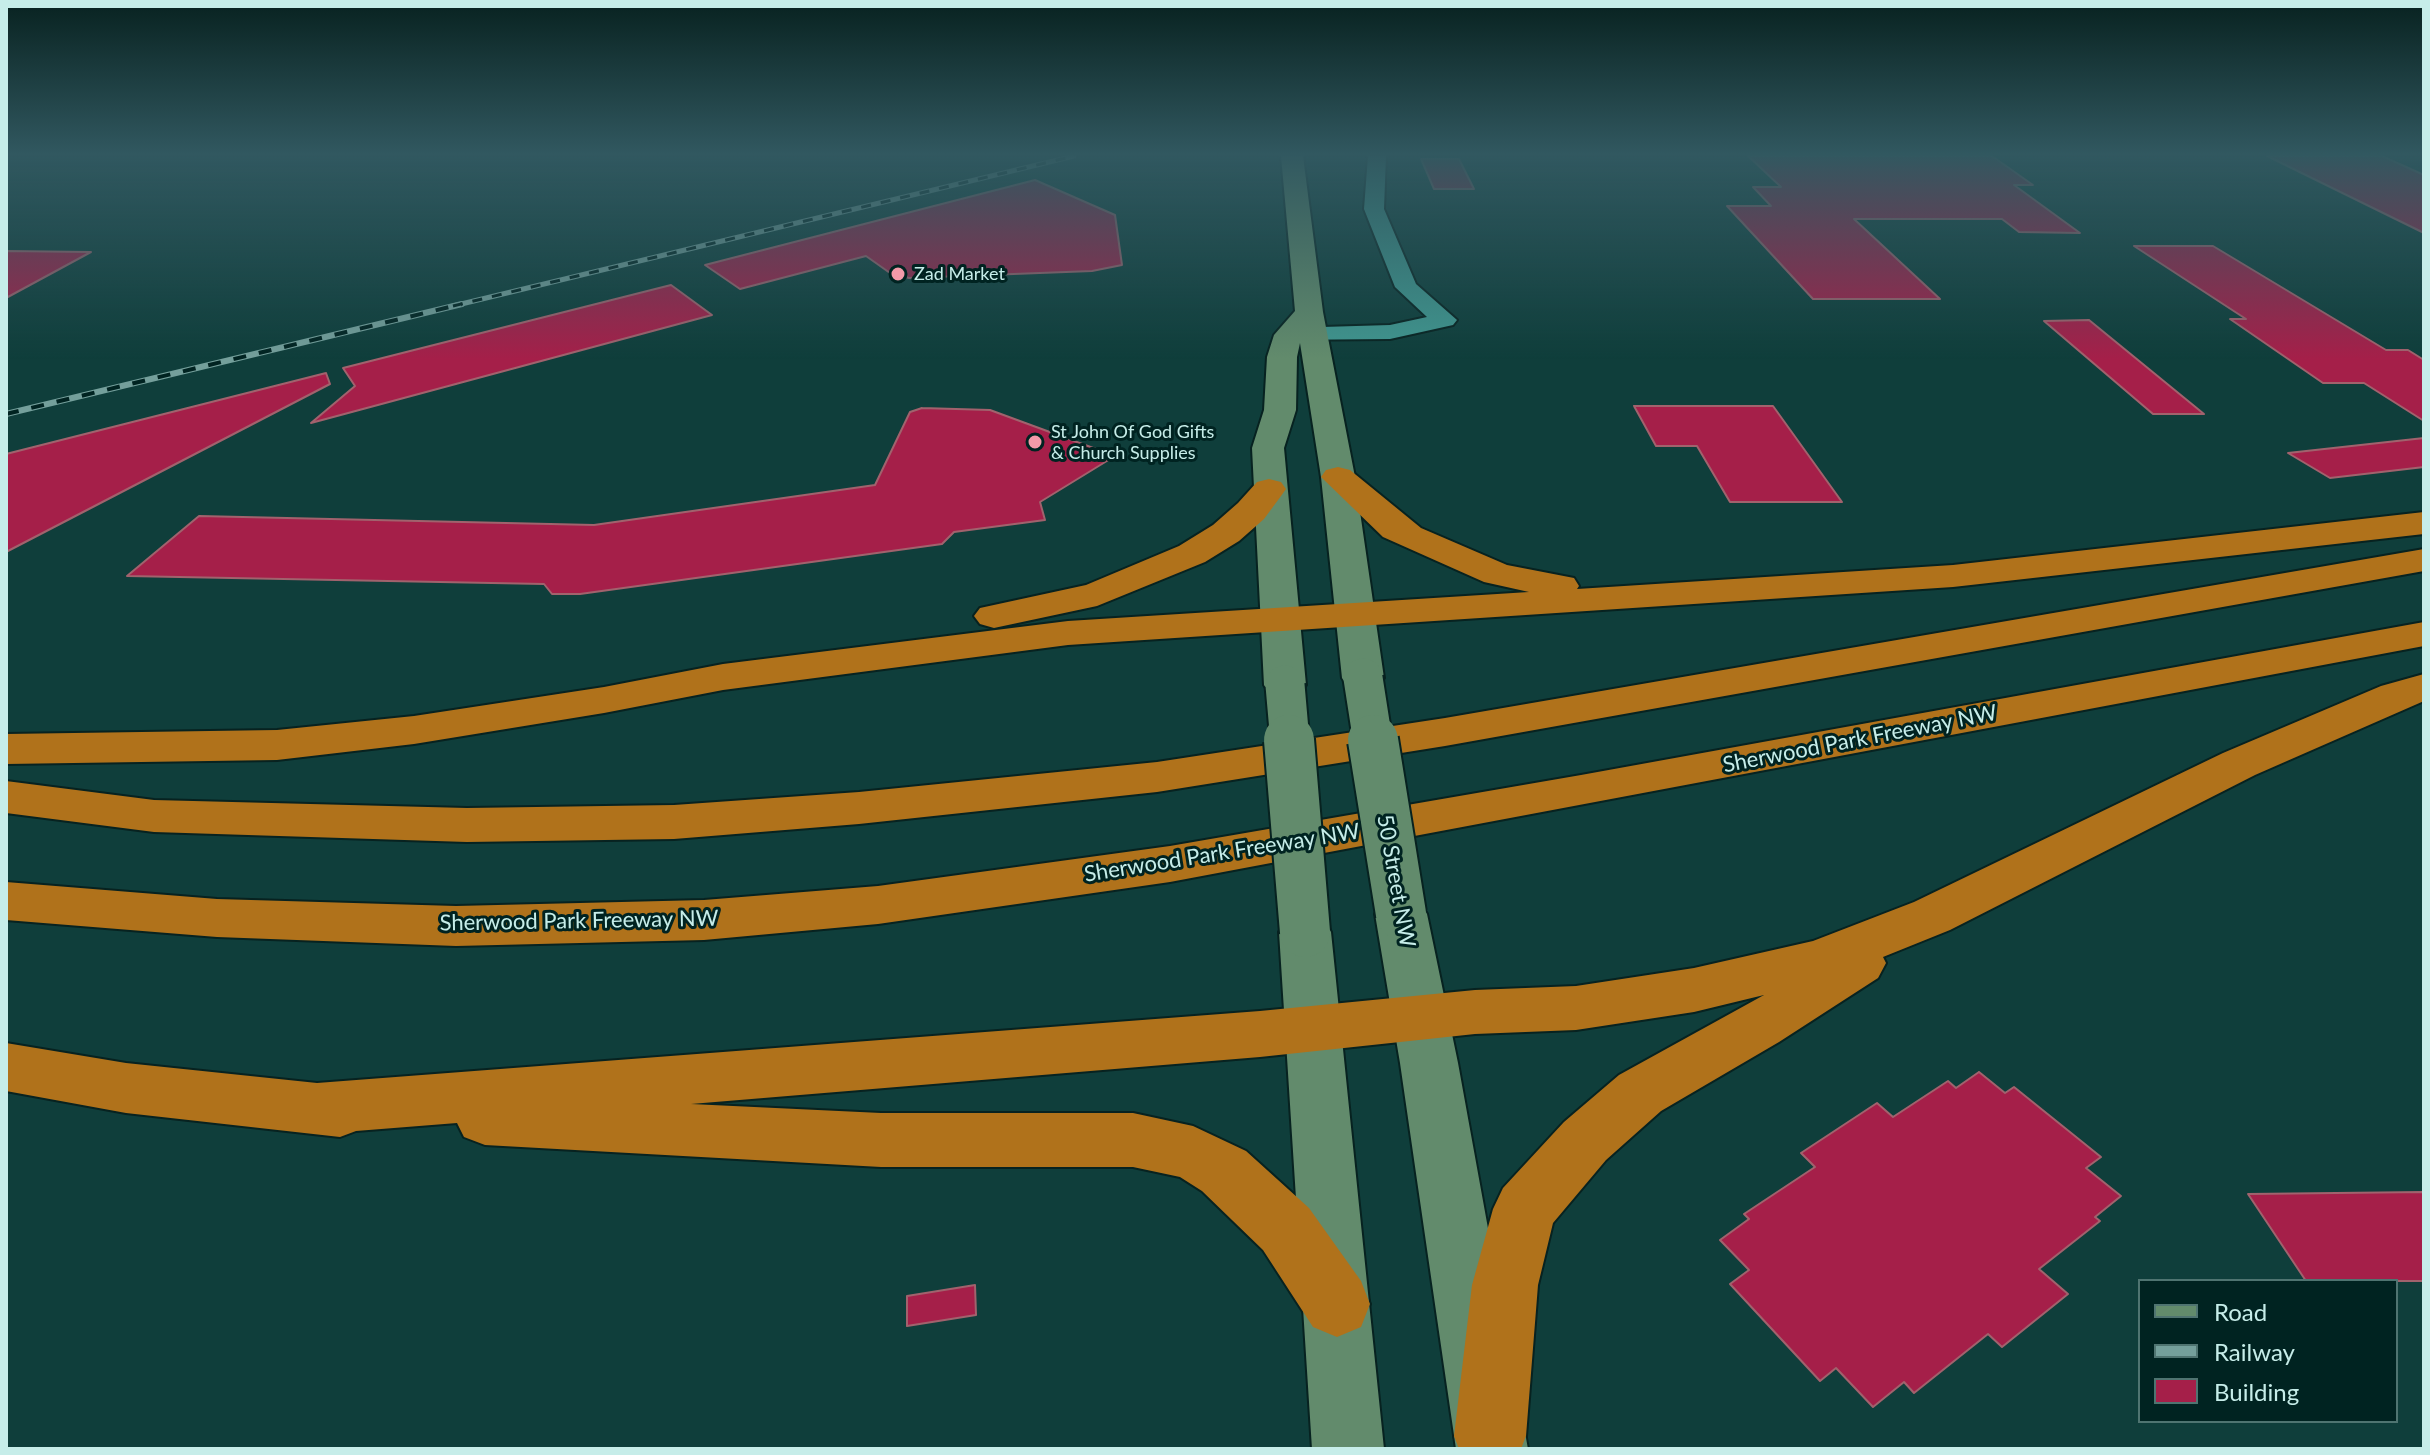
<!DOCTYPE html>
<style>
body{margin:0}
#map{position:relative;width:2430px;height:1455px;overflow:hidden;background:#0f3e3b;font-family:Lato,sans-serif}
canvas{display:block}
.frame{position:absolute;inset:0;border:8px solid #c6ede9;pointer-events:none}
.legend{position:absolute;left:2138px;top:1279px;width:260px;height:144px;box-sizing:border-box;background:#002321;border:2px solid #4f7471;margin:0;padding:10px 14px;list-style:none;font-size:24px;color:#c6ede9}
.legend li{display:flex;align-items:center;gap:16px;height:40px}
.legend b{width:40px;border:2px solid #4f7471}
</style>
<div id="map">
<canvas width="2430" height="1455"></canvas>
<div class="frame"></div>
<ul class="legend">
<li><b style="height:10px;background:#628b6c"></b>Road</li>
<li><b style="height:10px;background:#749f9b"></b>Railway</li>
<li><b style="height:22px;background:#a51f49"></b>Building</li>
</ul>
</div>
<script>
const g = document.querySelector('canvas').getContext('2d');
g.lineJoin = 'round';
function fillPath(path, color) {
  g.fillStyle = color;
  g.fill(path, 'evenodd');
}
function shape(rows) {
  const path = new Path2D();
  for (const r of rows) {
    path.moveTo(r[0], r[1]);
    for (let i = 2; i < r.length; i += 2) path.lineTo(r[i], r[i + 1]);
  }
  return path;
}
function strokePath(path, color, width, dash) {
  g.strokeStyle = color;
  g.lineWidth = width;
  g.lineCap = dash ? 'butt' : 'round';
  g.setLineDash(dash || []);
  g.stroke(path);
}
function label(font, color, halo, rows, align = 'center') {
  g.font = font + ' Lato,sans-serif';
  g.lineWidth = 6;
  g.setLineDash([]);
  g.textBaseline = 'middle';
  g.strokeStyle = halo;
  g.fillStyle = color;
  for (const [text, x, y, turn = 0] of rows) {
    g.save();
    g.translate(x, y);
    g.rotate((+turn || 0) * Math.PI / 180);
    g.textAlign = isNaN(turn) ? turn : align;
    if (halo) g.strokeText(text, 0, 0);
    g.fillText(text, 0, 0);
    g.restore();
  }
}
const building = shape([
 [1748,156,1992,156,2033,185,2014,185,2080,233,2019,232,2002,219,1854,219,1940,299,1813,299,1727,206,1771,206,1753,187,1781,187,1748,156],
 [2267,156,2382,156,2424,175,2424,233,2267,156],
 [1421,159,1459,159,1474,189,1434,189,1421,159],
 [1035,180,1115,215,1122,265,1092,271,909,278,890,273,866,256,740,289,705,265,1035,180],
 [2134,246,2213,246,2386,350,2408,350,2424,360,2424,421,2364,383,2323,383,2230,319,2246,319,2134,246],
 [6,251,91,252,6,298,6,251],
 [671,285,712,315,311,423,355,386,343,368,671,285],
 [2089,320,2204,414,2153,414,2044,321,2089,320],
 [326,373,330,384,6,552,6,454,326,373],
 [1634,406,1773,406,1842,502,1730,502,1697,446,1656,446,1634,406],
 [922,408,990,410,1115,456,1040,502,1045,520,954,532,942,544,580,594,552,594,544,584,127,576,199,516,594,525,875,485,910,412,922,408],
 [2424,438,2424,467,2330,478,2288,453,2424,438],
 [1979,1072,2005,1093,2014,1087,2101,1157,2086,1168,2121,1196,2095,1217,2100,1221,2039,1269,2068,1294,2002,1347,1988,1334,1914,1393,1904,1382,1873,1407,1836,1368,1820,1381,1730,1284,1749,1270,1720,1240,1749,1219,1744,1214,1815,1167,1801,1153,1877,1103,1893,1117,1948,1081,1956,1088,1979,1072],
 [2424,1192,2424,1281,2306,1281,2248,1194,2424,1192],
 [975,1285,976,1315,907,1326,907,1296,975,1285]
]);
const minor = shape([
 [1368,156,1386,156,1384,209,1416,284,1457,320,1453,325,1390,339,1279,340,1276,335,1279,330,1288,328,1390,325,1427,317,1395,287,1364,209,1368,156]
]);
const secondary = shape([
 [1281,156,1303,156,1323,312,1355,477,1384,678,1378,687,1363,691,1348,687,1342,678,1321,477,1300,343,1297,357,1296,410,1284,448,1306,685,1300,694,1285,698,1270,694,1264,685,1252,448,1264,410,1267,357,1274,335,1295,311,1281,156],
 [1401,895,1419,900,1427,914,1458,1063,1528,1449,1456,1449,1400,1063,1375,914,1383,900,1401,895],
 [1305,912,1323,918,1331,932,1384,1449,1312,1449,1279,932,1287,918,1305,912]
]);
const motorway = shape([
 [1338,467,1350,470,1421,528,1507,565,1574,578,1579,586,1577,589,1953,565,2424,512,2424,534,1953,587,1068,645,723,690,604,713,414,744,277,760,6,764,6,734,277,730,414,716,604,687,723,664,1068,621,1529,592,1484,582,1383,537,1321,477,1326,470,1338,467],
 [1269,479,1281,482,1286,489,1281,496,1264,519,1239,541,1205,562,1097,606,994,628,980,624,974,616,980,608,1086,585,1179,546,1213,525,1238,503,1257,482,1269,479],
 [2424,549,2424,571,1445,746,1157,792,859,824,674,839,467,842,154,832,6,813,6,781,154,800,467,808,674,805,859,792,1157,762,1445,718,2424,549],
 [2424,622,2424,646,1170,882,878,924,704,940,456,946,217,937,6,920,6,882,217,899,456,906,704,900,878,886,1170,846,1581,775,2424,622],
 [2424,674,2424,701,2255,775,1950,930,1883,957,1886,963,1878,978,1779,1042,1661,1111,1606,1160,1553,1223,1538,1285,1526,1436,1521,1449,1459,1449,1454,1436,1472,1285,1493,1209,1503,1188,1564,1122,1619,1075,1764,995,1694,1012,1576,1030,1475,1034,1260,1057,691,1104,881,1113,1133,1113,1193,1126,1246,1151,1309,1208,1361,1281,1370,1304,1361,1327,1337,1337,1313,1327,1263,1250,1202,1191,1180,1177,1133,1167,881,1167,485,1145,464,1137,457,1123,356,1131,340,1137,126,1113,6,1091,6,1043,126,1063,317,1083,1260,1011,1475,990,1576,986,1694,968,1813,941,1914,902,2223,753,2381,686,2424,674]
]);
const railFar1 = shape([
 [453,306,1074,156]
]);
const rail = shape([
 [6,414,462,304]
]);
const secondaryBridgeFar1 = shape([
 [1363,678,1373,742],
 [1285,685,1290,742]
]);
const secondaryBridge = shape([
 [1289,740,1305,932],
 [1373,740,1401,914]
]);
const markers = [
 [898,274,8,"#f39aa9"],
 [1035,442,8,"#f39aa9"]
];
const farPoinames = [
 ["Zad Market",914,274],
 ["St John Of God Gifts",1051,432],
 ["& Church Supplies",1051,453]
];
const streetNames = [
 ["Sherwood Park Freeway NW",1860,739,-11],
 ["Sherwood Park Freeway NW",1222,853,-9],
 ["50 Street NW",1396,881,80],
 ["Sherwood Park Freeway NW",579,921,-1]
];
fillPath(building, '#a51f49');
strokePath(building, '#a1626d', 2);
strokePath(minor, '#072220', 4);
strokePath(secondary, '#072220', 4);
strokePath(motorway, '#072220', 4);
fillPath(minor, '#40968f');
fillPath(secondary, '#628b6c');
fillPath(motorway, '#b0721b');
strokePath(railFar1, '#749f9b', 5);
strokePath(rail, '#749f9b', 6);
strokePath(railFar1, '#002321', 3, [10]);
strokePath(rail, '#002321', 4, [13]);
strokePath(secondaryBridgeFar1, '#072220', 43, []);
strokePath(secondaryBridge, '#072220', 54, []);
strokePath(secondaryBridgeFar1, '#628b6c', 39);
strokePath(secondaryBridge, '#628b6c', 50);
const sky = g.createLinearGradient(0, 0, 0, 359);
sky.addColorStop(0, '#082220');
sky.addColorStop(0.43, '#315860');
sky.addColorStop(1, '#31586000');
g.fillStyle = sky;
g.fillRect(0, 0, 2430, 359);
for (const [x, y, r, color] of markers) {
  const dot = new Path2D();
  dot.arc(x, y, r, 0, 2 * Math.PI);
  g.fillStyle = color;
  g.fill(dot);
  strokePath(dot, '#002321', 3);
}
label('18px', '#c6ede9', '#002321', farPoinames, 'left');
label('22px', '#c6ede9', '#002321', streetNames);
</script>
